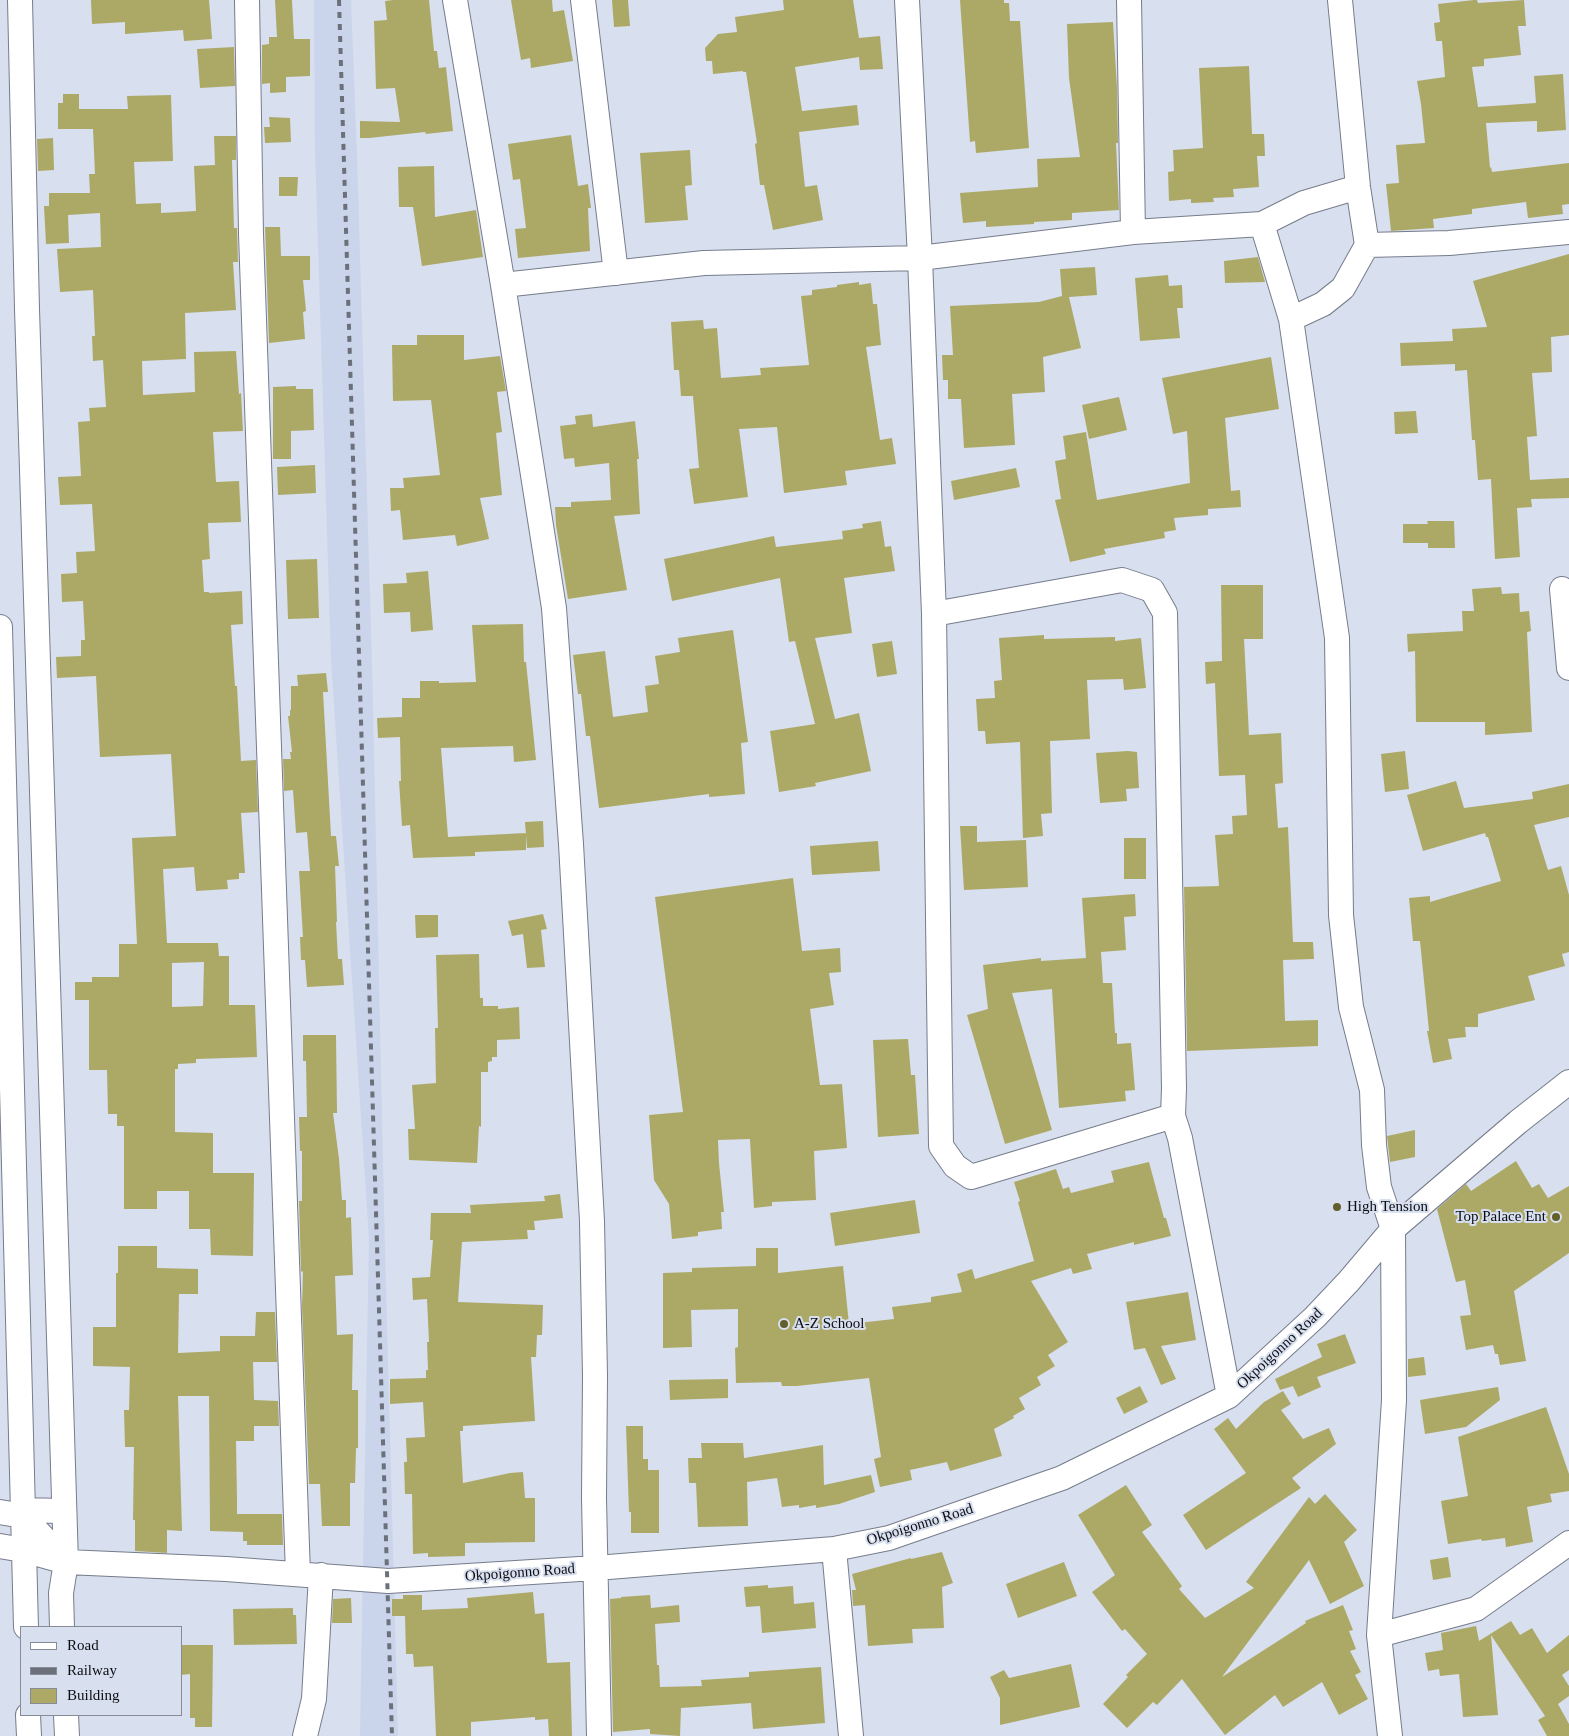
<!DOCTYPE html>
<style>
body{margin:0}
#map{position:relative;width:1569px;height:1736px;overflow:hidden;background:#d8dfef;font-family:Georgia,serif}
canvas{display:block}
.legend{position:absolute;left:20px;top:1626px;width:162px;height:90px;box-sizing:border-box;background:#d8dfef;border:1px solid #868b97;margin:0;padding:6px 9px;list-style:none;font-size:15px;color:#0b0d13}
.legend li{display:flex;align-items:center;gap:10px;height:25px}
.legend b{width:25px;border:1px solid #868b97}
</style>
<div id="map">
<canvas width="1569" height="1736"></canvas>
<ul class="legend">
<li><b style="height:6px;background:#fff"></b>Road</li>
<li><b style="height:6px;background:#6c707b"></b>Railway</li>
<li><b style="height:14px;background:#aca966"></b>Building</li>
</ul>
</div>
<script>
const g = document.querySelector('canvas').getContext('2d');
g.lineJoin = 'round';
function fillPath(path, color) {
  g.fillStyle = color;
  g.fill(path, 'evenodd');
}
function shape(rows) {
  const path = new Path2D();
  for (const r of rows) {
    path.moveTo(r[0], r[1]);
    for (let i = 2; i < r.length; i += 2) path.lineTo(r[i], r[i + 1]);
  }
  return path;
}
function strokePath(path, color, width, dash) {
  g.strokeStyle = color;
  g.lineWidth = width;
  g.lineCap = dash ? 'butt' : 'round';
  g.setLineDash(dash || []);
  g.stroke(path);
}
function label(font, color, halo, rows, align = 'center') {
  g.font = font + ' Georgia,serif';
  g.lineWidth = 4;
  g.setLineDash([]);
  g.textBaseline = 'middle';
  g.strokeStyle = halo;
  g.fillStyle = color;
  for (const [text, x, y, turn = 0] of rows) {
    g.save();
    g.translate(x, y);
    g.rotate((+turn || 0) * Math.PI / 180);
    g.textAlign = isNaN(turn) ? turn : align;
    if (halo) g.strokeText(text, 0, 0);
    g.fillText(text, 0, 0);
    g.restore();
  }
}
const built = shape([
 [314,0,351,0,357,156,372,666,385,1253,398,1736,360,1736,369,1239,331,659,315,149]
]);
const building = shape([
 [91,0,209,0,212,39,184,41,183,30,125,34,125,22,92,24],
 [275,0,292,0,294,39,310,39,310,76,286,77,286,92,270,93,270,83,262,84,262,45,269,44,269,37,277,37],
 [393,0,429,0,434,51,437,51,439,68,446,67,453,131,426,134,425,132,369,138,360,138,360,121,400,122,395,88,376,89,374,21,387,20,385,1],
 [511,0,552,0,553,12,564,10,573,61,531,68,530,58,521,60],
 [612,0,628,0,630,26,614,27],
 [783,0,853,0,859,38,880,36,883,69,860,70,859,57,795,67,802,111,857,105,859,125,799,132,805,187,817,185,823,220,773,230,764,185,760,185,755,144,757,143,746,72,743,72,743,71,713,74,712,61,706,61,705,48,718,34,737,32,735,17,784,10],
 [960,0,1004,0,1004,3,1009,3,1010,21,1020,21,1029,148,976,153,975,141,970,142],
 [1474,0,1477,0,1478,3,1524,0,1526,26,1518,26,1521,55,1484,59,1484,66,1472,67,1478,107,1536,103,1534,76,1563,74,1566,130,1537,132,1537,121,1486,123,1490,168,1491,167,1492,172,1569,163,1569,204,1562,205,1563,214,1528,218,1526,202,1472,209,1472,214,1433,219,1434,228,1391,231,1386,184,1399,183,1396,145,1425,143,1421,104,1417,81,1445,77,1442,41,1436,41,1434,23,1440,22,1438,4],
 [1113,22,1117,88,1118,143,1116,143,1119,210,1072,213,1072,220,1034,222,1034,224,986,227,986,221,963,223,960,193,1038,187,1037,159,1080,157,1069,78,1067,24],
 [234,47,235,86,200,88,197,49],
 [1249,66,1252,134,1264,134,1265,156,1257,156,1259,187,1233,189,1234,197,1213,198,1214,202,1191,203,1191,199,1169,201,1168,172,1174,171,1173,150,1203,148,1199,68],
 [63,94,79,94,79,109,128,109,127,96,171,95,173,161,134,162,136,204,161,203,161,213,196,211,194,166,215,165,214,136,236,136,236,160,232,160,234,228,237,228,238,262,233,262,236,310,185,313,186,359,142,361,143,395,195,392,194,352,236,351,239,394,241,393,243,431,213,432,216,482,239,481,241,522,208,523,210,559,202,560,204,592,209,592,209,593,242,591,243,624,231,625,235,686,237,686,241,761,256,760,258,812,241,813,245,873,239,873,239,879,227,880,228,889,196,891,194,867,163,869,167,943,218,943,219,956,229,956,229,1005,255,1005,257,1057,196,1059,196,1063,178,1064,178,1069,175,1069,175,1132,213,1133,213,1173,254,1173,253,1256,211,1255,210,1229,189,1229,189,1191,157,1191,157,1209,124,1209,124,1126,117,1126,117,1114,108,1114,107,1070,89,1070,89,1000,75,1000,75,982,92,982,92,977,119,977,119,944,137,944,132,838,176,836,171,754,100,757,96,676,57,678,56,657,81,656,81,640,85,640,83,601,62,602,61,574,77,573,76,552,95,551,92,504,60,505,58,477,81,476,78,422,90,421,89,408,106,407,103,360,93,361,92,336,95,336,93,290,60,292,57,249,101,247,100,213,68,215,69,243,46,244,44,206,49,206,49,193,90,193,89,174,95,174,93,129,58,129,58,103,63,103],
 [204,962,203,1006,172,1007,172,963],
 [269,117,290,118,291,142,265,143,264,127,270,127],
 [571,135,578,186,588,184,591,208,588,208,590,251,518,258,515,229,526,228,520,179,513,180,508,144],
 [53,138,54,170,38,171,37,139],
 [690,150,692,185,685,186,688,220,645,223,640,153],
 [434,166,435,217,476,210,483,257,422,266,413,207,399,207,398,167],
 [279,177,298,177,297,196,279,196],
 [265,227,280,227,281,256,310,256,310,280,303,280,306,311,303,312,305,339,269,343],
 [1569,254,1569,335,1551,337,1552,372,1532,373,1537,436,1527,437,1530,480,1569,478,1569,498,1531,499,1532,507,1517,508,1520,557,1495,559,1491,479,1478,480,1475,440,1472,440,1467,370,1455,371,1455,364,1401,366,1400,343,1453,341,1452,329,1487,327,1473,281],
 [1258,257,1265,282,1225,283,1224,261],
 [1095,267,1097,295,1069,297,1081,348,1043,357,1045,392,1012,394,1015,445,964,448,961,399,948,399,948,380,943,380,942,355,953,355,950,306,1039,302,1062,296,1060,269],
 [1168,275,1169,286,1182,285,1183,308,1177,308,1180,338,1140,341,1135,278],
 [859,282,859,285,871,283,873,304,877,304,881,345,866,347,880,440,892,438,896,464,845,471,847,485,784,493,777,427,739,429,748,497,694,504,689,469,699,468,693,396,681,396,679,370,674,370,671,322,703,320,704,329,717,328,721,378,761,375,760,368,809,365,801,296,812,295,812,290,837,287,837,285],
 [417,335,464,335,464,360,500,356,506,391,497,392,502,432,496,433,502,495,480,498,489,539,457,546,455,535,403,540,400,510,391,511,390,488,404,488,403,478,440,475,431,400,393,401,392,345,417,345],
 [1271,357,1279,409,1225,418,1231,491,1240,490,1241,507,1208,509,1208,515,1174,518,1176,530,1164,532,1165,538,1104,549,1106,554,1070,562,1055,500,1061,499,1055,461,1066,459,1063,436,1086,432,1097,500,1190,483,1187,431,1173,434,1162,378],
 [296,386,296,389,313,389,314,430,291,431,291,459,273,459,273,387],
 [1119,397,1127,430,1089,439,1082,405],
 [1416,411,1418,433,1395,434,1394,412],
 [592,414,593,427,635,421,639,459,637,459,640,514,614,516,627,590,568,599,556,525,555,507,571,507,571,502,611,500,609,463,575,467,574,458,564,459,560,426,576,424,575,416],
 [315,465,316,493,278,495,277,467],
 [1016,468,1020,487,954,500,951,481],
 [881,521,885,547,891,546,895,571,844,578,852,633,815,638,835,719,859,713,871,771,815,783,816,786,779,792,770,731,815,724,795,641,789,642,780,578,672,601,664,559,774,536,776,547,843,539,842,531,863,528,862,524],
 [1427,521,1454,521,1455,548,1428,548,1428,543,1403,543,1403,524,1428,524],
 [317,559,319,618,288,619,286,560],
 [428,571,433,630,411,632,410,612,384,613,383,584,407,583,406,573],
 [1221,585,1263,585,1263,639,1244,639,1249,735,1281,733,1283,783,1275,784,1278,828,1288,827,1293,942,1313,942,1314,959,1283,960,1285,1021,1318,1020,1318,1046,1187,1051,1184,887,1219,886,1215,835,1233,834,1232,816,1247,815,1245,775,1219,776,1215,683,1206,684,1205,662,1222,661],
 [1501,587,1502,594,1519,593,1520,612,1529,611,1531,631,1527,632,1532,732,1485,735,1485,722,1416,722,1415,651,1408,652,1407,634,1463,631,1462,611,1474,611,1472,589],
 [523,624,524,662,526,662,536,760,514,762,513,746,441,748,448,837,526,833,526,850,475,852,475,856,413,858,410,825,402,826,399,781,401,781,400,737,378,738,377,718,402,717,402,698,420,698,420,681,439,681,439,683,476,682,472,625],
 [733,630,748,742,741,743,745,794,709,797,709,794,599,808,590,736,586,736,581,694,578,694,573,655,605,651,613,717,648,712,645,686,659,684,655,656,680,652,678,638],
 [1044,635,1044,639,1115,637,1115,641,1141,638,1146,688,1124,690,1123,679,1087,680,1090,739,1050,741,1052,813,1041,814,1043,836,1023,838,1020,742,986,744,985,731,978,731,976,699,995,698,994,681,1002,680,999,638],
 [892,641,897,674,877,677,872,644],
 [326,673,328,692,323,692,331,836,336,836,339,866,335,866,337,922,336,922,338,959,342,959,344,985,307,987,305,960,301,960,300,937,303,937,299,871,310,871,307,832,296,833,293,790,284,791,283,759,291,759,290,752,292,752,288,716,290,716,290,710,291,710,291,686,298,686,297,675],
 [1128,751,1137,752,1139,788,1126,789,1127,801,1100,803,1096,753],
 [1405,751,1409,789,1385,792,1381,754],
 [1456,781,1464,808,1533,799,1532,792,1569,784,1569,817,1534,825,1548,870,1561,866,1569,895,1569,952,1562,954,1565,966,1528,976,1535,1000,1478,1014,1478,1027,1465,1027,1466,1037,1448,1039,1452,1059,1433,1063,1427,1031,1429,1031,1420,941,1413,941,1409,898,1430,896,1430,902,1501,881,1488,837,1486,837,1485,833,1423,851,1407,795],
 [543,821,544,847,527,848,525,822],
 [960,826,977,826,977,842,1026,840,1028,887,964,890],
 [1124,838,1146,838,1146,879,1124,879],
 [878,841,880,871,812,875,810,846],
 [793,878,802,951,840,948,841,972,829,973,834,1005,810,1009,820,1085,842,1084,847,1148,814,1151,816,1200,772,1202,772,1206,754,1208,750,1140,750,1139,718,1140,719,1163,724,1212,721,1212,722,1229,698,1232,698,1236,672,1239,669,1204,654,1180,649,1115,683,1112,655,897],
 [1135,894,1136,916,1124,917,1126,950,1101,952,1103,983,1112,983,1115,1033,1117,1033,1117,1044,1131,1043,1135,1090,1125,1091,1126,1101,1059,1108,1052,989,1012,993,1052,1130,1005,1144,967,1015,988,1009,983,965,1041,958,1041,961,1086,958,1082,898],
 [543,914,547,929,541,930,545,967,527,968,523,934,512,936,508,921],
 [415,915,438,915,438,937,416,938],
 [479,954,480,998,483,998,483,1006,498,1006,498,1009,519,1007,520,1039,497,1040,497,1057,492,1057,492,1061,488,1062,488,1072,481,1072,481,1127,479,1126,477,1163,409,1160,408,1129,415,1129,412,1085,436,1083,435,1028,438,1028,436,955],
 [303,1035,336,1035,337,1113,333,1113,339,1159,342,1200,346,1200,346,1218,351,1217,353,1275,335,1276,337,1335,353,1334,352,1390,358,1390,358,1448,356,1448,355,1483,350,1483,350,1526,322,1526,320,1484,309,1484,302,1306,303,1271,301,1272,299,1201,302,1201,302,1151,300,1151,299,1117,307,1117,306,1061,303,1061],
 [908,1039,911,1075,915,1075,919,1134,878,1137,873,1040],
 [1415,1130,1415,1157,1390,1162,1387,1136],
 [1516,1161,1532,1188,1539,1184,1548,1198,1569,1186,1569,1253,1514,1291,1526,1361,1500,1365,1498,1354,1495,1354,1493,1345,1466,1350,1460,1316,1471,1315,1465,1280,1456,1282,1437,1209,1466,1184,1471,1191],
 [1149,1162,1164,1218,1166,1218,1171,1236,1134,1245,1134,1242,1087,1254,1092,1269,1073,1274,1071,1268,1031,1281,1068,1342,1048,1355,1055,1366,1037,1377,1041,1385,1019,1398,1025,1409,1013,1416,1014,1418,994,1429,1002,1456,950,1471,947,1462,910,1470,912,1480,880,1487,874,1459,881,1457,869,1378,797,1386,782,1386,781,1382,736,1383,735,1348,738,1347,738,1309,691,1310,692,1347,663,1348,663,1273,692,1272,692,1268,756,1266,756,1248,778,1248,778,1273,843,1266,849,1324,894,1319,892,1307,931,1302,931,1297,962,1292,957,1274,972,1269,975,1279,1034,1261,1018,1202,1020,1201,1014,1182,1056,1169,1063,1189,1069,1187,1071,1193,1114,1182,1111,1171],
 [560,1194,563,1218,534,1221,535,1230,527,1230,528,1239,462,1242,458,1302,543,1305,542,1335,537,1335,536,1357,531,1357,535,1421,463,1426,463,1431,460,1431,463,1483,510,1473,523,1472,525,1498,535,1498,535,1542,465,1543,465,1556,428,1557,428,1553,413,1554,412,1494,405,1494,404,1462,407,1462,406,1438,425,1437,423,1402,390,1404,390,1379,426,1378,426,1370,428,1370,427,1342,429,1342,427,1299,413,1300,412,1278,430,1277,433,1240,430,1240,431,1213,471,1213,470,1205,545,1201,544,1196],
 [915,1200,920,1233,835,1246,830,1213],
 [118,1246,157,1246,157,1268,198,1269,198,1294,179,1294,178,1353,220,1351,220,1336,255,1336,256,1312,275,1312,277,1362,253,1362,254,1400,278,1401,279,1426,254,1426,254,1441,236,1441,237,1500,237,1514,282,1514,283,1545,247,1545,247,1541,243,1541,243,1532,210,1531,209,1396,178,1396,182,1531,167,1530,167,1553,135,1551,135,1520,133,1520,134,1447,125,1447,124,1410,129,1410,130,1367,93,1366,93,1327,116,1327,116,1273,118,1273],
 [1188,1292,1196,1340,1161,1346,1176,1379,1161,1385,1145,1348,1134,1350,1126,1302],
 [1345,1334,1356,1363,1317,1377,1321,1387,1298,1397,1293,1386,1280,1390,1275,1379,1322,1357,1317,1344],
 [1424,1357,1426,1375,1408,1377,1408,1359],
 [728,1379,728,1398,670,1400,669,1380],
 [1140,1386,1148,1402,1124,1414,1116,1398],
 [1498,1387,1500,1400,1466,1427,1425,1434,1420,1400],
 [1283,1391,1291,1404,1281,1410,1303,1439,1329,1428,1336,1444,1292,1478,1301,1488,1206,1550,1183,1515,1246,1473,1214,1429,1228,1418,1236,1429,1264,1402],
 [1546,1407,1569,1474,1569,1491,1550,1494,1552,1502,1527,1507,1533,1542,1506,1547,1505,1538,1482,1541,1481,1539,1448,1544,1441,1501,1468,1496,1458,1437],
 [626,1426,643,1426,643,1459,648,1459,648,1470,659,1470,659,1533,631,1533,631,1512,629,1512],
 [701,1443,743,1443,744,1458,823,1445,824,1485,871,1475,875,1492,839,1504,816,1508,816,1505,799,1508,799,1505,782,1507,777,1478,747,1482,748,1526,698,1527,696,1483,689,1483,688,1458,702,1458],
 [1126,1485,1152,1525,1142,1532,1182,1586,1179,1589,1205,1618,1254,1588,1246,1582,1309,1497,1315,1504,1325,1494,1357,1530,1344,1542,1364,1586,1330,1604,1309,1560,1222,1677,1306,1623,1305,1621,1343,1605,1353,1630,1349,1631,1356,1649,1350,1651,1361,1672,1355,1675,1368,1699,1339,1715,1322,1682,1283,1707,1275,1695,1225,1735,1182,1679,1157,1705,1153,1702,1127,1728,1103,1704,1128,1677,1126,1675,1147,1654,1125,1629,1122,1631,1092,1592,1115,1575,1078,1515],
 [942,1552,953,1583,942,1587,944,1628,912,1629,913,1643,868,1646,865,1605,853,1606,852,1590,856,1590,852,1574,911,1558,911,1559],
 [1448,1557,1451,1577,1433,1580,1430,1560],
 [1064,1562,1077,1596,1018,1618,1006,1584],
 [768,1585,768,1588,793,1586,794,1604,814,1602,816,1628,762,1633,760,1606,746,1607,744,1587],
 [533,1592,535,1614,544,1613,547,1663,570,1662,572,1736,549,1736,548,1719,535,1720,535,1717,471,1722,471,1736,436,1736,433,1666,414,1667,413,1654,406,1654,405,1616,392,1616,392,1599,403,1599,403,1595,422,1595,422,1610,468,1608,467,1598],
 [650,1595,651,1608,679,1605,680,1622,655,1624,657,1665,659,1665,660,1687,702,1686,701,1680,749,1677,749,1672,821,1667,825,1723,753,1729,751,1703,681,1708,680,1736,650,1734,650,1729,613,1732,610,1599,621,1598,621,1597],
 [351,1598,352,1623,332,1623,333,1599],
 [293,1608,293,1615,296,1615,297,1644,234,1645,233,1609],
 [1511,1621,1520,1635,1532,1628,1547,1653,1569,1635,1569,1670,1562,1675,1569,1686,1569,1696,1558,1704,1569,1724,1569,1736,1547,1736,1538,1720,1545,1716,1491,1635,1498,1715,1463,1717,1459,1674,1440,1676,1439,1669,1428,1671,1425,1653,1443,1650,1441,1633,1476,1626,1479,1641],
 [181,1645,213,1645,212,1727,195,1727,195,1718,190,1718,190,1674,181,1675],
 [1071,1664,1080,1707,1000,1725,1000,1698,990,1677,1004,1670,1009,1678]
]);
const street = shape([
 [20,0,27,309,66,1562,61,1593,62,1627],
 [247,0,251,234,298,1574],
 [455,0,503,285,554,608,571,844,592,1221,595,1376,594,1498,599,1736],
 [583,0,616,273],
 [907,0,920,258,934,614,941,1146,955,1166,971,1177,1173,1116,1174,1088,1165,613,1152,590,1122,580,934,614],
 [1129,0,1133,232],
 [1262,224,1291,319,1337,638,1341,915,1351,1007,1372,1090,1374,1145,1379,1187,1393,1229,1394,1400,1379,1635,1390,1736],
 [1367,245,1449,243,1569,232],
 [503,285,704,263,920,258,1133,232,1262,224,1304,203,1358,187],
 [1291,319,1323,304,1343,288,1367,245,1358,187,1340,0],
 [1562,589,1569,668],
 [0,627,26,1627],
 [1173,1116,1180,1138,1229,1396],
 [22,1510,64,1511],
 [0,1512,23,1516,66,1562],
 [0,1546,23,1550,66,1562,226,1569,388,1581,596,1568,834,1549,889,1538,1062,1478,1229,1396,1315,1317,1349,1281,1393,1229,1518,1122,1569,1082],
 [834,1549,851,1736],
 [1379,1635,1476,1609,1569,1543],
 [28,1715,29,1736],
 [66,1715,67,1736],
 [305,1736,314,1699,321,1575]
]);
const rail = shape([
 [339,0,392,1736]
]);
const markers = [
 [1337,1207,5,"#625f2c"],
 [1556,1217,5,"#625f2c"],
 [784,1324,5,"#625f2c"]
];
const poiNames = [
 ["High Tension",1347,1207],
 ["Top Palace Ent",1546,1217,"right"],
 ["A-Z School",794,1324]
];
const streetNames = [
 ["Okpoigonno Road",1280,1349,-43],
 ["Okpoigonno Road",920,1525,-17],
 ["Okpoigonno Road",520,1573,-4]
];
fillPath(built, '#cad4eb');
fillPath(building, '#aca966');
strokePath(street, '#767c8b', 26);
strokePath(street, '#fff', 24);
strokePath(rail, '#6c707b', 4, [6, 6]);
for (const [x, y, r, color] of markers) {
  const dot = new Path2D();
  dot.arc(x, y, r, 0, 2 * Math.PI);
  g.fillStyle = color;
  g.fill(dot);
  strokePath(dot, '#d8dfef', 2);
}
label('15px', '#0b0d13', '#d8dfef', poiNames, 'left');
label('15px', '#0b0d13', '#d8dfef', streetNames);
</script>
